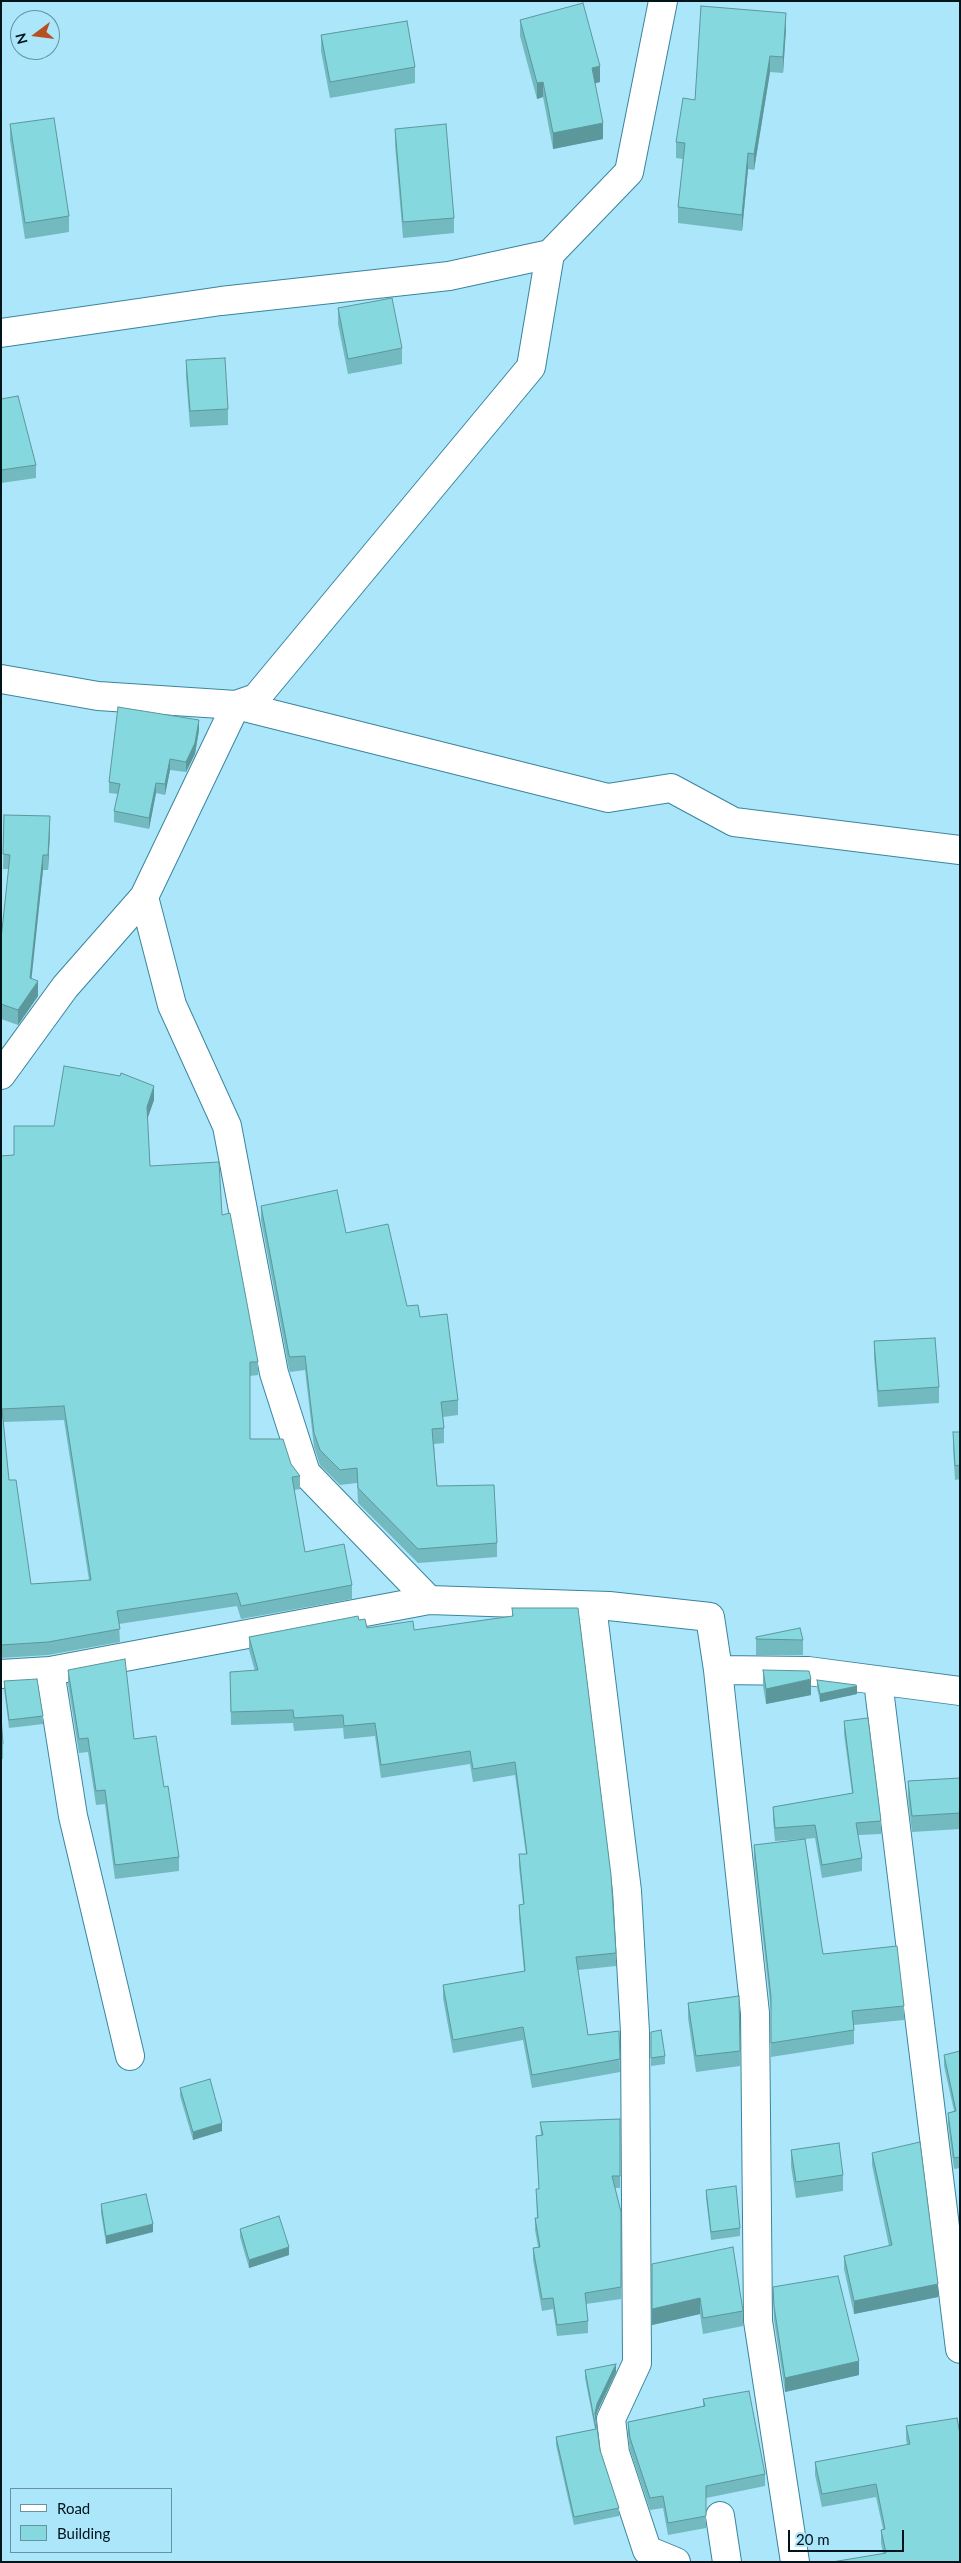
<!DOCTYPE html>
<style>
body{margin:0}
#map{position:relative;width:961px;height:2563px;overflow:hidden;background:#ace6fb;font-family:Lato,sans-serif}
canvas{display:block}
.frame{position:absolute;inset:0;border:2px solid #00141b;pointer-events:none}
.legend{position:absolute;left:10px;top:2488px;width:162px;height:65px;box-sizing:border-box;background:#ace6fb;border:1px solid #6792a1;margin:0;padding:6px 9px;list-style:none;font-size:15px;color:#00141b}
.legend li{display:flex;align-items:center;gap:10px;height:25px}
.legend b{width:25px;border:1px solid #6792a1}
.north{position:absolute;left:10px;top:10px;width:50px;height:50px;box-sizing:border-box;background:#ace6fb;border:1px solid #6792a1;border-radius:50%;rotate:255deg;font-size:14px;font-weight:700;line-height:20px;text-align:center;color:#00141b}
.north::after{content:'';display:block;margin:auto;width:18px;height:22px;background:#b65024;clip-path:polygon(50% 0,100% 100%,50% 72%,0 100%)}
.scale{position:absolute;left:788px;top:2530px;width:116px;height:22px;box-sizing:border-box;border:2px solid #00141b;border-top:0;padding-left:6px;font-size:15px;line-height:18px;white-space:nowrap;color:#00141b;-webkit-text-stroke:4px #ace6fb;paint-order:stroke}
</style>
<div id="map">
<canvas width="961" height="2563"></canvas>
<div class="frame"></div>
<ul class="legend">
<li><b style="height:6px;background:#fff"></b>Road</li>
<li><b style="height:14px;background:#84d8de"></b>Building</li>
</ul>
<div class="north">N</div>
<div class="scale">20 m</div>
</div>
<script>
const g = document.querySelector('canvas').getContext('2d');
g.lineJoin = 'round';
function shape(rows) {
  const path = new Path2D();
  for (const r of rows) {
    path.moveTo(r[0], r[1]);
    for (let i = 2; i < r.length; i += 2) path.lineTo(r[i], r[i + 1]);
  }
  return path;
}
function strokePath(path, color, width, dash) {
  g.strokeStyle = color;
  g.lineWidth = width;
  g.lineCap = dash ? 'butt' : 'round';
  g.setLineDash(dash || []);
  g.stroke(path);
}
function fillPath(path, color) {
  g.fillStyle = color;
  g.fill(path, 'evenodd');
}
const minor = shape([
 [1,1075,65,987,144,897],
 [429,1600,306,1473,274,1373,227,1126,172,1005,144,897,236,705,256,698,531,367,550,254],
 [592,1606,627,1891,635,2032,637,2363,611,2419,615,2453,647,2550,676,2562],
 [718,1670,808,1671,960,1691],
 [50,1671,73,1816,130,2056],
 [1,1674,50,1671,429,1600,609,1606,710,1617,718,1670,755,2013,758,2321,795,2562],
 [878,1681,960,2349],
 [720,2516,727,2562]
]);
const tertiary = shape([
 [1,333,221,301,449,276,550,254,629,172,663,1],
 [1,679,98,696,236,705,608,798,671,788,734,822,960,850]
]);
const wall = shape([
 [520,20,600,82,595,83,603,139,553,149,543,97,537,99,520,36],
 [786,29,783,73,770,72,754,170,748,169,742,231,678,223,678,207,683,159,676,158,676,142,695,100],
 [321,35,415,67,415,83,330,98,321,51],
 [10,124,69,216,69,232,25,239,10,140],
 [395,129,454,218,454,233,403,238,395,145],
 [338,308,402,348,402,364,348,374,338,324],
 [186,360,228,409,228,425,190,427,186,376],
 [1,399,36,465,36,478,1,483],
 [199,730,195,754,186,772,170,770,165,795,156,793,149,829,114,822,114,811,118,794,109,793,109,782],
 [4,815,50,831,48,870,43,870,31,978,38,996,18,1025,1,1019,1,939,9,869,3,869],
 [154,1100,147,1119,150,1166,222,1215,258,1362,258,1375,250,1376,250,1439,291,1464,300,1476,300,1489,294,1490,305,1552,352,1585,352,1599,241,1619,237,1606,119,1624,120,1642,48,1655,1,1658,1,1156,14,1155,54,1126],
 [64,1420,89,1580,31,1584,9,1480,3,1422],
 [261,1206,346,1233,407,1306,420,1317,458,1400,458,1415,443,1417,444,1428,444,1443,434,1444,437,1486,497,1543,497,1557,418,1563,358,1503,357,1483,340,1485,320,1465,314,1447,305,1370,290,1372,289,1369,261,1220],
 [874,1341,939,1387,939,1403,878,1407,874,1357],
 [953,1432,960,1432,960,1479,955,1480,953,1446],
 [512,1608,616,1953,616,1966,578,1970,588,2035,619,2031,620,2072,532,2088,523,2040,453,2053,443,1998,443,1985,524,1971,519,1918,519,1905,523,1904,519,1867,519,1854,526,1854,515,1775,473,1782,470,1764,381,1778,375,1736,344,1739,343,1728,294,1731,293,1723,231,1725,230,1672,255,1671,249,1650,249,1637,359,1620,367,1628,414,1630,512,1616],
 [756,1637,803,1640,803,1655,756,1655],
 [68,1670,134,1739,164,1787,179,1857,179,1871,115,1879,105,1804,96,1805,88,1752,79,1753,68,1684],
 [763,1670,811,1695,766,1704,763,1686],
 [817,1680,857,1694,820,1702,817,1688],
 [4,1681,43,1716,43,1724,9,1728,4,1689],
 [1,1716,3,1744,3,1759,1,1759],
 [844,1721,881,1821,881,1834,858,1835,862,1858,862,1871,822,1878,815,1838,805,1839,823,1954,904,2006,904,2020,854,2025,854,2044,771,2057,771,2011,754,1859,754,1845,803,1839,775,1841,773,1820,773,1807,852,1793,844,1734],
 [960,1778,960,1829,912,1832,908,1797,908,1781],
 [739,1996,740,2066,696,2072,688,2018,688,2003],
 [651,2032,665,2056,665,2064,651,2066],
 [960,2051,960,2168,954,2169,948,2124,948,2113,954,2111,944,2066,944,2055],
 [180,2088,222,2131,193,2140,180,2096],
 [620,2119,620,2188,615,2188,621,2212,621,2299,586,2304,588,2321,588,2333,557,2336,553,2309,542,2311,533,2260,533,2248,538,2247,535,2230,535,2218,537,2218,536,2189,539,2189,536,2136,541,2135,540,2122],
 [791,2150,843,2175,843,2191,796,2198,791,2166],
 [872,2153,938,2297,854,2314,844,2269,844,2256,889,2246,872,2165],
 [706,2190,740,2228,740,2236,711,2240,706,2198],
 [101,2204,153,2232,106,2244,101,2213],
 [240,2229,289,2255,249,2268,240,2237],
 [652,2264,743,2311,743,2326,703,2334,700,2314,652,2325],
 [773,2287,859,2375,785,2392,774,2320],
 [585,2370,616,2372,597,2412,596,2417,600,2450,619,2508,619,2516,574,2525,556,2445,556,2437,595,2429,585,2378],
 [703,2399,765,2474,765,2486,706,2498,706,2528,668,2535,663,2508,650,2510,630,2450,628,2434,628,2422,703,2406],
 [906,2426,960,2562,883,2553,881,2543,881,2530,883,2529,876,2497,822,2507,815,2475,815,2462,907,2445,906,2439]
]);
const shadedWall = shape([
 [786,13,786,29,783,73,783,57],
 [770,56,770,72,754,170,754,154],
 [600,66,600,82,592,84,592,68],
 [543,82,543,97,537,99,537,83],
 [603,123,603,139,553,149,553,133],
 [748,153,748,169,742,231,742,215],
 [199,720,199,730,195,754,186,772,186,762],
 [170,759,170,770,165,795,165,784],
 [156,783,156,793,149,829,149,818],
 [50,816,50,831,48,870,48,855],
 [43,855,43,870,30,993,30,978],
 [38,981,38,996,18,1025,18,1010],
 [154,1086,154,1100,147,1120,147,1107],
 [811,1679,811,1695,766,1704,766,1689],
 [857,1686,857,1694,820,1702,820,1694],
 [222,2123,222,2131,193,2140,193,2132],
 [153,2224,153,2232,106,2244,106,2236],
 [289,2247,289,2255,249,2268,249,2260],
 [938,2284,938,2297,854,2314,854,2301],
 [700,2298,700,2314,652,2325,652,2309],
 [859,2361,859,2375,785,2392,785,2378],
 [616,2364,616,2372,597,2412,595,2421,595,2413,597,2404]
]);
const building = shape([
 [583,3,600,66,592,68,603,123,553,133,543,82,537,83,520,20,583,3],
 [701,6,786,13,783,57,770,56,754,154,748,153,742,215,678,207,685,143,676,142,683,98,695,100,701,6],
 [407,21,415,67,330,82,321,35,407,21],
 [54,118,69,216,25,223,10,124,54,118],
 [446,124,454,218,403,222,395,129,446,124],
 [392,298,402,348,348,359,338,308,392,298],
 [225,358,228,409,190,411,186,360,225,358],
 [18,396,36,465,1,470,1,399,18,396],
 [118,707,199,720,195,743,186,762,170,759,165,784,156,783,149,818,114,811,120,784,109,782,118,707],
 [4,815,50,816,48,855,43,855,30,978,38,981,18,1010,1,1004,1,939,10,855,3,854,4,815],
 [64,1066,120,1076,121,1073,154,1086,147,1107,150,1166,219,1162,222,1215,230,1213,258,1362,250,1362,250,1439,283,1439,291,1464,300,1476,292,1477,305,1552,344,1544,352,1585,241,1606,237,1593,117,1611,120,1629,48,1642,1,1645,1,1156,14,1155,14,1126,54,1126,64,1066],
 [64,1406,91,1580,31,1584,16,1480,9,1480,2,1409,64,1406],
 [337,1190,346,1233,388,1224,407,1306,418,1305,420,1317,447,1314,458,1400,441,1402,444,1428,432,1429,437,1486,494,1485,497,1543,418,1549,358,1488,357,1468,340,1470,320,1450,314,1433,305,1356,290,1357,289,1355,261,1206,337,1190],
 [935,1338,939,1387,878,1391,874,1341,935,1338],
 [953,1432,960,1432,960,1465,955,1466,953,1432],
 [512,1608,578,1608,611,1875,616,1953,576,1957,588,2035,619,2031,620,2059,532,2075,523,2027,453,2040,443,1985,525,1971,519,1905,524,1904,519,1854,527,1854,515,1762,473,1769,470,1751,381,1765,375,1723,344,1726,343,1715,294,1718,293,1710,231,1712,230,1672,258,1670,249,1637,358,1616,359,1620,365,1619,367,1628,413,1621,414,1630,513,1616,512,1608],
 [800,1628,803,1640,756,1639,756,1637,800,1628],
 [125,1659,134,1739,156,1736,164,1787,168,1786,179,1857,115,1865,105,1790,96,1791,88,1738,79,1739,68,1670,125,1659],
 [763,1670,809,1671,811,1679,766,1689,763,1670],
 [37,1679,43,1716,9,1720,4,1681,37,1679],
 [817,1680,856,1685,857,1686,820,1694,817,1680],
 [1,1716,3,1744,1,1744,1,1716],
 [868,1718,881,1821,856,1823,862,1858,822,1865,815,1825,775,1828,773,1807,853,1793,844,1721,868,1718],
 [960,1778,960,1813,912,1816,908,1781,960,1778],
 [805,1839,823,1954,897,1946,904,2006,852,2011,854,2030,771,2043,771,1997,754,1845,805,1839],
 [739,1996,740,2051,696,2056,688,2003,739,1996],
 [661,2030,665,2056,651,2058,651,2032,661,2030],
 [960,2051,960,2157,954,2158,948,2113,956,2111,944,2055,960,2051],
 [210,2079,222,2123,193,2132,180,2088,210,2079],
 [620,2119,620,2176,612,2176,621,2212,621,2287,585,2293,588,2321,557,2325,553,2298,542,2299,533,2248,540,2247,535,2218,538,2218,536,2189,539,2189,536,2136,543,2135,540,2122,620,2119],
 [920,2142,938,2284,854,2301,844,2256,892,2245,872,2153,920,2142],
 [839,2143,843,2175,796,2182,791,2150,839,2143],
 [736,2186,740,2228,711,2232,706,2190,736,2186],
 [146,2194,153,2224,106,2236,101,2204,146,2194],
 [279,2216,289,2247,249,2260,240,2229,279,2216],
 [733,2247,743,2311,703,2318,700,2298,652,2309,652,2264,733,2247],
 [838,2276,859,2361,785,2378,774,2306,773,2287,838,2276],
 [616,2364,597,2404,595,2413,600,2450,619,2508,574,2517,556,2437,596,2429,585,2370,616,2364],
 [749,2391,765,2474,706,2486,706,2516,668,2523,663,2496,650,2498,630,2438,628,2422,705,2406,703,2399,749,2391],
 [957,2418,960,2434,960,2562,832,2562,886,2553,881,2530,885,2529,876,2484,822,2494,815,2462,910,2444,906,2426,957,2418]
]);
strokePath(minor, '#3a859d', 30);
strokePath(tertiary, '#3a859d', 30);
strokePath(minor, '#fff', 28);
strokePath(tertiary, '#fff', 28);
fillPath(wall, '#72babf');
fillPath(shadedWall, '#5c979b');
fillPath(building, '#84d8de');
strokePath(building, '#5c979b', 1);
</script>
